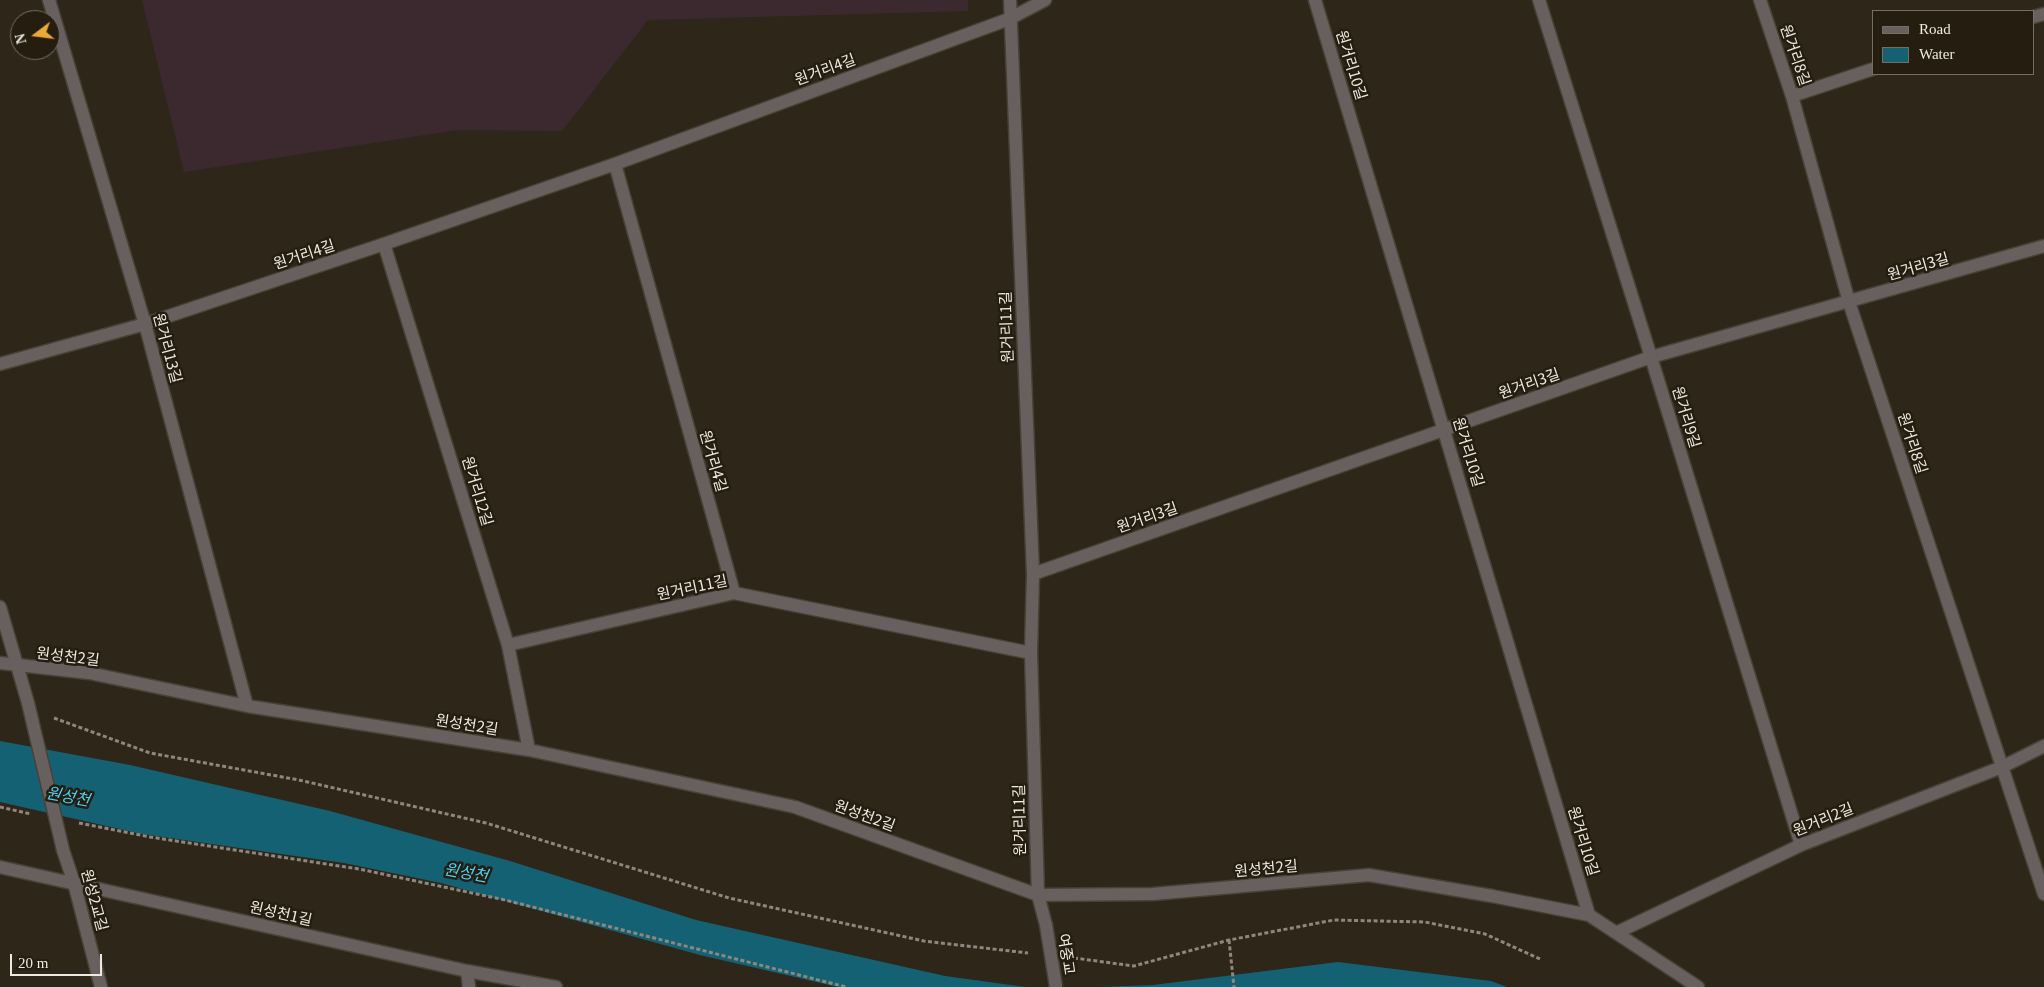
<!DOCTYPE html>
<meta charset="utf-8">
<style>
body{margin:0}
#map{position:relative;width:2044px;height:987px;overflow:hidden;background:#2f261a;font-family:Georgia,serif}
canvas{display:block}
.legend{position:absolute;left:1872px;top:10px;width:162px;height:65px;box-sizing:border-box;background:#261d11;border:1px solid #766e64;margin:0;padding:6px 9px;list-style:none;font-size:15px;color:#eee8e0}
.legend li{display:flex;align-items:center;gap:10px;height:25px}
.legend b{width:25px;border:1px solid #766e64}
.north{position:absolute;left:10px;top:10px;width:50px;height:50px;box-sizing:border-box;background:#261d11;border:1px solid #766e64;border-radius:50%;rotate:255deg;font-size:14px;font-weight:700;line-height:20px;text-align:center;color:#eee8e0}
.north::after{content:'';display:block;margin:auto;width:18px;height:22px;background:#eaaa39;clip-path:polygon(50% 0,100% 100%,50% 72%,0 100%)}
.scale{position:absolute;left:10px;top:954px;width:92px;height:22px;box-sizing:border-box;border:2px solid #eee8e0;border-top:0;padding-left:6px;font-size:15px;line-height:18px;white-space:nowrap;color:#eee8e0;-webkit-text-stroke:4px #261d11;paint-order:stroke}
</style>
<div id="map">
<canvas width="2044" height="987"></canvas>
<ul class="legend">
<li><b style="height:6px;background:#68605e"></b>Road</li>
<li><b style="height:14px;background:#156174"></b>Water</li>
</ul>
<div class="north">N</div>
<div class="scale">20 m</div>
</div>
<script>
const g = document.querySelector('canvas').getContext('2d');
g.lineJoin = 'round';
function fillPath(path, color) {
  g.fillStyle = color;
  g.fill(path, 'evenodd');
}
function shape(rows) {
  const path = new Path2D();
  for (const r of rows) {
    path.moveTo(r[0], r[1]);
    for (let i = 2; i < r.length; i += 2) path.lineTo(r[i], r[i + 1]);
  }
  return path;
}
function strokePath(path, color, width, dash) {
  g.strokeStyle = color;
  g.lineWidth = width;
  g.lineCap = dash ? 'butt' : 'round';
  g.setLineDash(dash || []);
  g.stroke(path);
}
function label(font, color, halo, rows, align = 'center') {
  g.font = font + ' Georgia,"Noto Sans KR",serif';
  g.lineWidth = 5;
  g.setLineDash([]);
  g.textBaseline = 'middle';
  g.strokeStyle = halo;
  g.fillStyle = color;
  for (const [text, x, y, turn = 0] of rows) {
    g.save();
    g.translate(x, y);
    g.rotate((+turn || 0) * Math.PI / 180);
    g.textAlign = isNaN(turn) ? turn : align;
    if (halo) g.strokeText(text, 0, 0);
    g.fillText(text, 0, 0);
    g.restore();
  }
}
const education = shape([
 [142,0,968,0,968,11,648,20,562,131,457,130,184,172]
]);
const water = shape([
 [0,741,130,765,330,811,510,861,696,920,945,976,1025,987,838,987,700,955,441,883,344,863,142,834,0,802],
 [1338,962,1491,981,1507,987,1102,987,1153,985]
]);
const path = shape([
 [54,718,150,753,299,780,486,823,729,898,924,941,1028,953],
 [0,807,31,814],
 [79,823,150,837,359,869,505,900,846,987],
 [1229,940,1234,987],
 [1074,958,1134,966,1229,940,1334,920,1425,922,1485,934,1540,959]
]);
const minor = shape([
 [49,0,145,324,247,706],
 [1010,0,1033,574,1031,653,1038,895,1046,925],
 [1315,0,1589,915],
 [1539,0,1651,357,1801,845],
 [1760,0,1792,96,1849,302,2044,894],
 [2033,17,2044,14],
 [1792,96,1873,69],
 [615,164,734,593],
 [384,244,508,645,529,750],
 [0,364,145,324,384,244,615,164,1009,19,1045,0],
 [1033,574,1651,357,2044,246],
 [0,607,28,703],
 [508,645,734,593,1031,653],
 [0,663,89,673,247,706,529,750,795,807,1038,895,1153,894,1369,875,1492,896,1589,915,1698,987],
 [63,850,74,883,101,987],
 [0,867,467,971,556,987],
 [1618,932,1801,845,2002,767,2044,746],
 [467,971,469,987]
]);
const minorBridge = shape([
 [28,703,63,850],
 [1046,925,1056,987]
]);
const streetNames = [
 ["원거리8길",1796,55,71],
 ["원거리10길",1352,65,73],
 ["원거리4길",825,69,-20],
 ["원거리4길",304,254,-18],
 ["원거리3길",1918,266,-16],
 ["원거리11길",1006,327,-92],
 ["원거리13길",168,348,75],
 ["원거리3길",1529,383,-19],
 ["원거리9길",1687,417,73],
 ["원거리8길",1913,443,72],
 ["원거리10길",1469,452,73],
 ["원거리4길",714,461,74],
 ["원거리12길",478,491,73],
 ["원거리3길",1147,517,-19],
 ["원거리11길",692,587,-12],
 ["원성천2길",68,656,7],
 ["원성천2길",467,724,9],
 ["원성천2길",865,815,20],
 ["원거리2길",1823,819,-22],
 ["원거리11길",1019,820,-91],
 ["원거리10길",1584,841,73],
 ["원성천2길",1266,868,-5],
 ["원성2교길",95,900,75],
 ["원성천1길",281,913,13],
 ["여중교",1067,954,81]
];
const waterNames = [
 ["원성천",68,796,11],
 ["원성천",466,872,10]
];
fillPath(education, '#3c2930');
fillPath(water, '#156174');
strokePath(minor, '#4a4136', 15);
strokePath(path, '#8f877e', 3, [4, 2.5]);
strokePath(minor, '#68605e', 12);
strokePath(minorBridge, '#4a4136', 15, []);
strokePath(minorBridge, '#68605e', 12);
label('15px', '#eee8e0', '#261d11', streetNames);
label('italic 16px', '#4cd3f7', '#261d11', waterNames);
</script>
